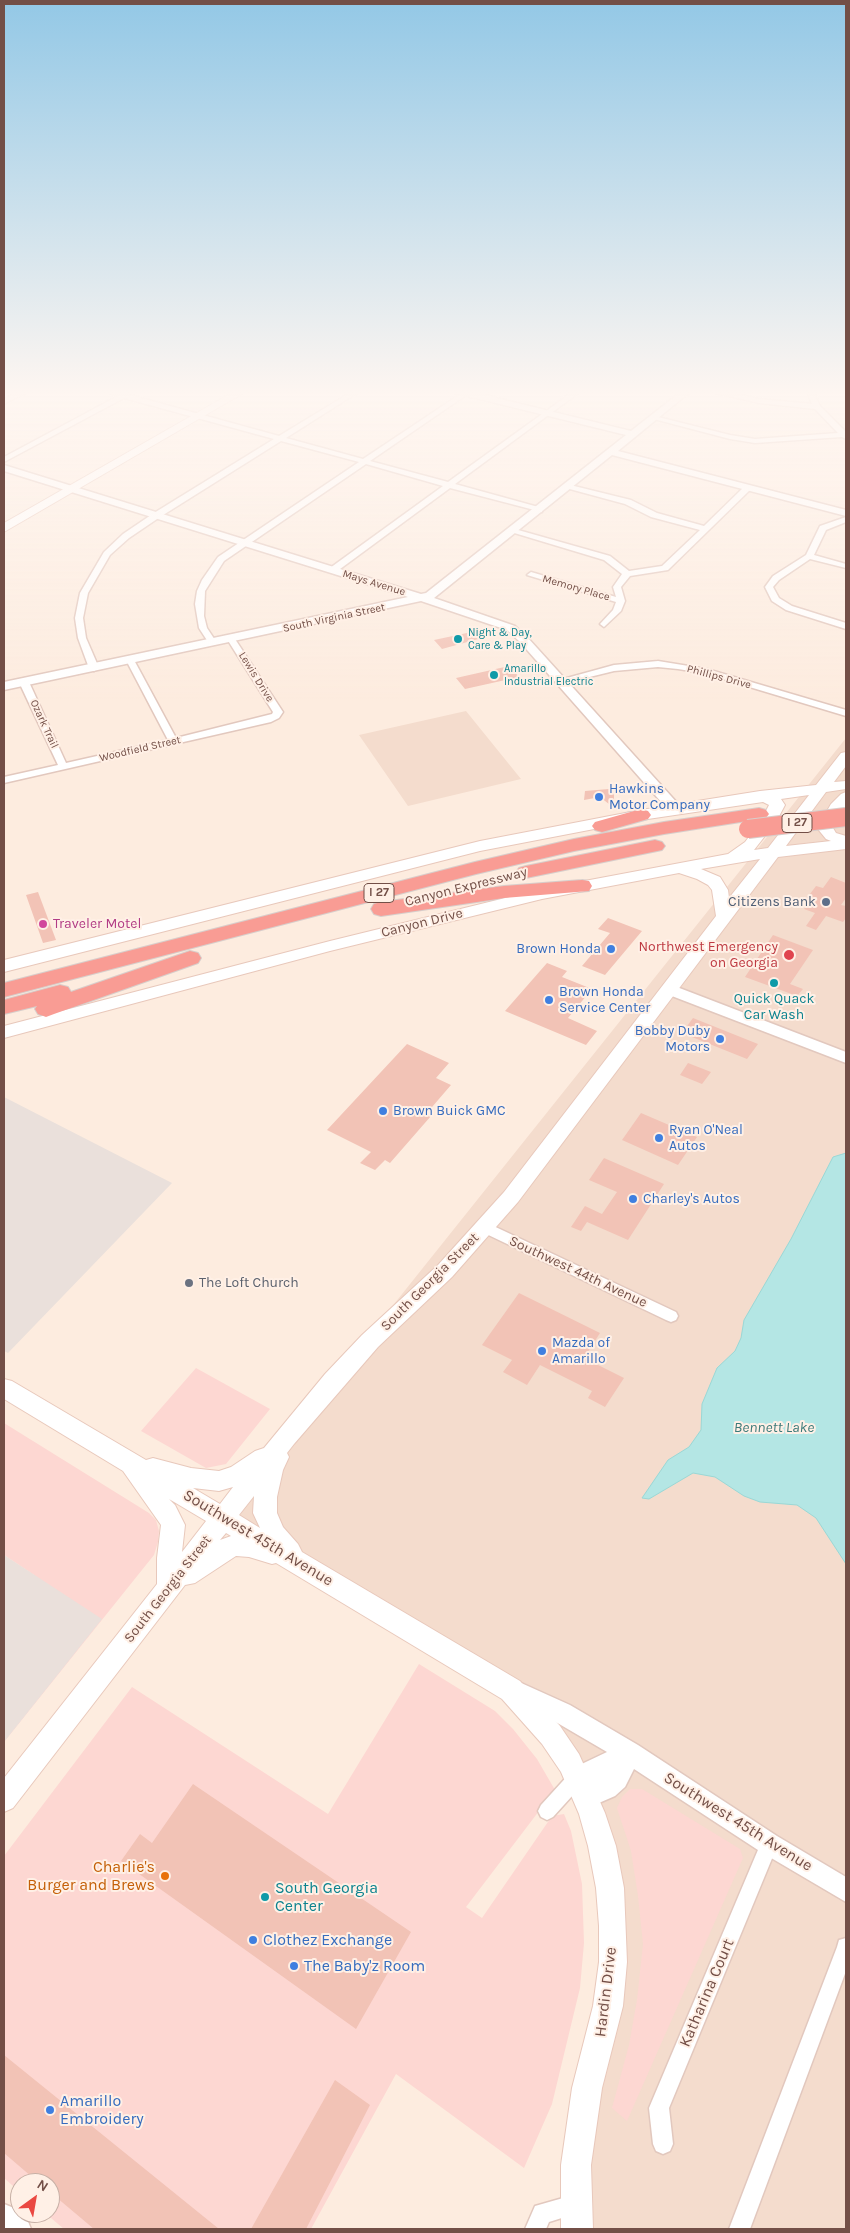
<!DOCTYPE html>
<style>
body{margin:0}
#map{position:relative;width:850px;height:2233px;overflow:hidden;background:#fdecdf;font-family:Karla,sans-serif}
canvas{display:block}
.frame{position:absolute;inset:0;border:5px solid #734f47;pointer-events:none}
.north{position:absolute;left:10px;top:2173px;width:50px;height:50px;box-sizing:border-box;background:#fff0e6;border:1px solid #c7b0a6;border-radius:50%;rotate:32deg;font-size:14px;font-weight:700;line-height:20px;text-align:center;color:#734f47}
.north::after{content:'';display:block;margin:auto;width:18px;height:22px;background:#ea4841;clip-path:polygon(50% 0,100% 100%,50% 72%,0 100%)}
</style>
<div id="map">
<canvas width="850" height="2233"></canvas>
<div class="frame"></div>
<div class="north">N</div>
</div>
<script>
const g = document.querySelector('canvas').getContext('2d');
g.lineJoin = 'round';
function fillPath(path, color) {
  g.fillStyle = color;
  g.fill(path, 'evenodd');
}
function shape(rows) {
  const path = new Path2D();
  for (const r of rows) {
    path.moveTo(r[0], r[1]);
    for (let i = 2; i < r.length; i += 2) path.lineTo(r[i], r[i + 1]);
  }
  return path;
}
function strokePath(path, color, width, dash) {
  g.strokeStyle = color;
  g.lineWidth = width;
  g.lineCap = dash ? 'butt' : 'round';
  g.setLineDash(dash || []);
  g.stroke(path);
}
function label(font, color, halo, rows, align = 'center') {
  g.font = font + ' Karla,sans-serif';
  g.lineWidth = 4;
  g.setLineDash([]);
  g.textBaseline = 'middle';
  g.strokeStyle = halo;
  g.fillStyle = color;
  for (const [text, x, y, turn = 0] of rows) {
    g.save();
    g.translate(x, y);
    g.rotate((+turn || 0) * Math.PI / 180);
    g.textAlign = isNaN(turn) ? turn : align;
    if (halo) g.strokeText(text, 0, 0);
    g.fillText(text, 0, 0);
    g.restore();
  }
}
const residential = shape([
 [466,711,521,779,408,806,359,735],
 [846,738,846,2229,581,2229,577,2204,608,2006,592,1813,511,1690,224,1517]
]);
const commercial = shape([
 [196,1368,270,1409,226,1464,206,1468,141,1431],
 [4,1423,149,1513,156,1520,159,1531,158,1542,154,1555,4,1742,34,1575,4,1555],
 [419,1664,495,1711,513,1729,537,1759,555,1790,466,1907,482,1918,552,1816,564,1814,571,1831,582,1884,584,1943,580,1988,552,2104,524,2168,396,2074,311,2229,64,2229,45,2213,50,2213,50,2183,20,2183,20,2192,4,2178,4,1856,132,1687,328,1814],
 [630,1789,642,1789,740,1849,743,1858,627,2121,612,2108,629,2045,637,2000,643,1944,638,1896,631,1851,617,1808,622,1797]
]);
const industrial = shape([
 [4,1097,172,1183,8,1353,4,1351],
 [4,1555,102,1619,4,1742]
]);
const water = shape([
 [846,1153,846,1564,816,1518,797,1505,760,1502,744,1496,715,1477,693,1473,649,1499,642,1498,668,1460,689,1447,701,1430,702,1404,717,1368,735,1351,741,1338,744,1320,791,1239,833,1157,846,1153]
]);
const building = shape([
 [476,631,482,638,442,649,434,640],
 [509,666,519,677,465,689,456,678],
 [609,789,614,795,614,808,600,797,584,800,585,791],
 [831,877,846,883,846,898,841,905,846,906,846,918,843,922,826,916,816,930,806,926,815,913,804,909,811,899,807,898,816,886,823,888],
 [38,892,56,940,43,943,26,895],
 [608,918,642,931,605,975,582,966,610,933,598,929],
 [773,935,813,950,790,984,803,989,797,996,745,977],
 [547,963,567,971,562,977,592,989,568,1018,597,1031,586,1045,505,1011],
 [693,1018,758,1044,747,1059,682,1033],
 [407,1044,449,1063,436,1078,451,1085,426,1114,431,1116,390,1163,385,1160,375,1170,360,1163,371,1152,327,1130],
 [688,1063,711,1072,702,1084,680,1075],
 [641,1113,697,1137,678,1165,622,1140],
 [604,1158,664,1184,628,1240,587,1222,581,1231,571,1227,585,1206,602,1214,617,1192,589,1180],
 [519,1293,600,1333,584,1358,624,1378,605,1407,588,1398,592,1391,540,1365,527,1385,503,1372,512,1360,482,1345],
 [193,1784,411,1932,356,2029,121,1861,140,1834,152,1843],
 [4,2055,219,2229,94,2229,50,2192,50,2183,39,2183,4,2153],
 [335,2080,370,2105,306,2229,251,2229]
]);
const minor = shape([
 [21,391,29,391,4,404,4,399,21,391],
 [105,391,123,393,130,392,130,395,279,436,353,391,360,391,286,438,363,459,465,391,472,391,370,461,448,482,574,391,581,391,455,484,542,508,542,512,450,488,336,572,330,572,330,568,443,486,366,464,224,561,205,591,204,616,207,628,217,643,210,645,199,628,195,604,197,591,202,580,218,557,359,462,281,441,160,517,129,538,110,555,88,593,83,618,86,638,99,668,94,671,89,668,78,638,75,618,80,593,104,552,123,534,154,513,274,439,124,398,4,462,4,457,118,396,105,391],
 [708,391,720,391,759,399,812,404,807,391,813,391,820,406,846,432,846,439,842,437,755,443,730,439,650,418,654,416,730,435,755,439,838,433,815,409,759,403,708,391],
 [566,484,631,500,657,513,704,526,745,486,752,488,668,570,630,576,621,587,625,601,621,611,604,627,600,624,613,610,616,602,527,575,531,572,616,597,613,587,622,574,604,560,511,532,511,528,610,556,629,571,662,566,700,530,651,517,625,504,566,488,566,484],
 [846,517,846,522,826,530,814,555,846,564,846,568,810,559,779,580,773,587,779,598,792,606,846,623,846,629,786,610,772,601,765,587,773,576,806,555,820,526,846,517],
 [231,636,235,639,283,712,279,718,271,722,4,783,4,777,58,765,19,682,21,680,29,682,66,763,168,740,126,660,130,657,134,660,176,738,272,714,273,712,227,639,231,636],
 [658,661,707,669,846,710,846,716,703,673,678,669,658,667,614,671,561,684,556,681,614,665,658,661],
 [485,1222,676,1312,678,1316,676,1320,671,1322,666,1320,480,1231,478,1227,480,1223,485,1222],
 [577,1769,583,1772,586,1778,583,1784,553,1817,547,1820,541,1817,538,1811,541,1805,571,1772,577,1769],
 [769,1835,775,1838,778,1844,669,2108,673,2144,670,2151,663,2154,656,2151,653,2144,649,2108,763,1838,769,1835],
 [846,1938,846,1971,750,2229,729,2229,837,1947,839,1940,846,1938],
 [577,2194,584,2197,587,2204,584,2211,549,2222,546,2229,525,2229,535,2206,577,2194]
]);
const tertiary = shape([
 [454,391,468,391,631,431,682,391,691,391,618,451,846,510,846,516,612,455,434,598,515,626,528,638,680,806,682,809,680,812,670,812,520,642,507,630,421,601,4,690,4,682,408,597,4,471,4,465,421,594,426,593,626,435,455,393,454,391],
 [669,984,846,1052,846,1063,664,993,662,989,664,985,669,984],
 [519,1682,570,1705,638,1745,777,1836,846,1877,846,1902,761,1852,634,1769,625,1787,615,1796,585,1809,577,1805,573,1797,577,1789,569,1786,566,1778,569,1770,607,1752,554,1721,511,1701,508,1693,511,1685,519,1682],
 [4,2204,14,2208,27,2219,31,2229,4,2229,4,2204]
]);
const secondary = shape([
 [235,391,247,391,4,532,4,523,235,391],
 [846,752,846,766,834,782,846,781,846,789,826,792,786,846,831,841,826,839,817,828,831,804,841,794,846,792,846,805,833,828,836,833,846,836,846,849,778,857,518,1202,452,1277,378,1347,294,1444,287,1453,289,1457,283,1470,277,1497,277,1513,283,1527,298,1544,302,1552,520,1681,560,1726,579,1754,605,1813,616,1846,624,1888,627,1962,623,2006,602,2088,591,2165,593,2229,561,2229,561,2165,572,2088,593,2006,599,1962,599,1926,596,1888,588,1846,579,1814,561,1772,542,1744,502,1699,276,1563,272,1564,249,1557,236,1556,195,1583,185,1585,13,1808,4,1812,4,1778,157,1584,157,1558,161,1525,123,1471,4,1399,4,1379,12,1381,146,1460,153,1458,191,1468,219,1471,231,1467,255,1451,264,1448,325,1374,362,1335,438,1265,504,1192,716,916,712,890,708,885,697,879,679,873,542,899,330,951,4,1038,4,1026,330,941,542,889,728,854,745,842,761,821,769,805,763,802,641,820,480,851,4,972,4,960,480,841,641,810,760,791,816,785,841,753,846,752],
 [809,795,768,848,754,850,776,822,785,805,781,799,809,795],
 [760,859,729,898,728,890,720,877,701,869,760,859],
 [233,1487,220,1504,193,1488,219,1491,233,1487],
 [254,1496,253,1513,260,1528,239,1515,254,1496],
 [169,1499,206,1521,182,1552,185,1525,175,1505,169,1499],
 [226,1533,231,1536,220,1540,226,1533]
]);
const motorway = shape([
 [759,808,766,810,769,814,766,818,664,834,574,851,476,874,4,997,4,983,475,862,574,839,664,822,759,808],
 [641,809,648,811,651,815,648,819,602,832,595,830,592,826,595,822,641,809],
 [655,840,662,842,665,846,662,850,526,878,519,876,516,872,519,868,526,866,655,840],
 [582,880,589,881,592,886,589,891,504,898,381,916,374,914,371,909,374,904,381,902,504,886,582,880],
 [190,951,198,953,201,958,198,963,54,1014,46,1017,38,1014,35,1009,37,1006,4,1014,4,1000,60,985,68,987,71,992,190,951]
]);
const motorwayBridge = shape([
 [748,829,846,817]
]);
const markers = [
 [458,639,5,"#0f9aa8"],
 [494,675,5,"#0f9aa8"],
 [599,797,5,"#3f7fe0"],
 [826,902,5,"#5c6f8a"],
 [43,924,5,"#d1479c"],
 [611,949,5,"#3f7fe0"],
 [789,955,6,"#e0444e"],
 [774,983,5,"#0f9aa8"],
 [549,1000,5,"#3f7fe0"],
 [720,1039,5,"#3f7fe0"],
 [383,1111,5,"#3f7fe0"],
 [659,1138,5,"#3f7fe0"],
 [633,1199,5,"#3f7fe0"],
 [189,1283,5,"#6b7280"],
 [542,1351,5,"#3f7fe0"],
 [165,1876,5,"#e8710a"],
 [265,1897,5,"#0f9aa8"],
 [253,1940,5,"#3f7fe0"],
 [294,1966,5,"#3f7fe0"],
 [50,2110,5,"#3f7fe0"]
];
const farStreetnames = [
 ["Mays Avenue",374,583,17],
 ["Memory Place",576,588,16],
 ["South Virginia Street",334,618,-12],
 ["Lewis Drive",256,677,58],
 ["Phillips Drive",719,677,15],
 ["Ozark Trail",44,724,65],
 ["Woodfield Street",140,749,-13]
];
const farCulturenames = [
 ["Night & Day,",468,633],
 ["Care & Play",468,646],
 ["Amarillo",504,669],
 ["Industrial Electric",504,682]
];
const shields = [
 [797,823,30],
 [379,893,30]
];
const shieldNames = [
 ["I 27",797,823],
 ["I 27",379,893]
];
const shopNames = [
 ["Hawkins",609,789],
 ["Motor Company",609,805],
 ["Brown Honda",601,949,"right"],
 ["Brown Honda",559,992],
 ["Service Center",559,1008],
 ["Bobby Duby",710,1031,"right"],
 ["Motors",710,1047,"right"],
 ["Brown Buick GMC",393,1111],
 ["Ryan O'Neal",669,1130],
 ["Autos",669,1146],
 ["Charley's Autos",643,1199],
 ["Mazda of",552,1343],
 ["Amarillo",552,1359]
];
const streetNames = [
 ["Canyon Expressway",466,887,-14],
 ["Canyon Drive",422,923,-14],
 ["Southwest 44th Avenue",578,1272,25],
 ["South Georgia Street",430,1282,-45],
 ["South Georgia Street",168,1589,-52]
];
const serviceNames = [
 ["Citizens Bank",816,902]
];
const hotelNames = [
 ["Traveler Motel",53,924]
];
const healthNames = [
 ["Northwest Emergency",778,947],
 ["on Georgia",778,963]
];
const cultureNames = [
 ["Quick Quack",774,999],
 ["Car Wash",774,1015]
];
const worshipNames = [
 ["The Loft Church",199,1283]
];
const waterNames = [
 ["Bennett Lake",774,1428]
];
const nearStreetnames = [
 ["Southwest 45th Avenue",258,1538,31],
 ["Southwest 45th Avenue",738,1822,32],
 ["Hardin Drive",606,1992,-83],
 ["Katharina Court",707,1993,-67]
];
const nearFoodnames = [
 ["Charlie's",155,1867],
 ["Burger and Brews",155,1885]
];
const nearCulturenames = [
 ["South Georgia",275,1888],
 ["Center",275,1906]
];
const nearShopnames = [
 ["Clothez Exchange",263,1940],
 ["The Baby'z Room",304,1966],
 ["Amarillo",60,2101],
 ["Embroidery",60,2119]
];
fillPath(residential, '#f4dccd');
fillPath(commercial, '#fdd7d2');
fillPath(industrial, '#eae0db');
fillPath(water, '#b4e6e4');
strokePath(water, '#9ad8d6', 1);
fillPath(building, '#f2c3b6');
strokePath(minor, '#e2c8be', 3);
strokePath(tertiary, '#e2c8be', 3);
strokePath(secondary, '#e8c8bb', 2);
strokePath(motorway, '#d8cecb', 2);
fillPath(minor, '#fff');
fillPath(tertiary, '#fff');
fillPath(secondary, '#fff');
fillPath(motorway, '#f99c94');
strokePath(motorwayBridge, '#d8cecb', 20, []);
strokePath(motorwayBridge, '#f99c94', 18);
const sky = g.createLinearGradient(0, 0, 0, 703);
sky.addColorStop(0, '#93c8e6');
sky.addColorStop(0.56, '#fef6f1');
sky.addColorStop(1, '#fef6f100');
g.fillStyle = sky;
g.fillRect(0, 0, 850, 703);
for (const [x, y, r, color] of markers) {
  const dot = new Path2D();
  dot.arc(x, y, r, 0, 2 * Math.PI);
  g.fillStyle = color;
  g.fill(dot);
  strokePath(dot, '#fff0e6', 2);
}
label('11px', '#734f47', '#fff0e6', farStreetnames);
label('11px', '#0d838f', '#fff0e6', farCulturenames, 'left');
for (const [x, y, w] of shields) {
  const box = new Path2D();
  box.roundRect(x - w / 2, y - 9.5, w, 19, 4);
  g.fillStyle = '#fff0e6';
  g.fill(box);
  strokePath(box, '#734f47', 1);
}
label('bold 12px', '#734f47', null, shieldNames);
label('14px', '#366cbe', '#fff0e6', shopNames, 'left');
label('14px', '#734f47', '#fff0e6', streetNames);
label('14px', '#4e5e75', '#fff0e6', serviceNames, 'right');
label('14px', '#b23c85', '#fff0e6', hotelNames, 'left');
label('14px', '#be3a42', '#fff0e6', healthNames, 'right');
label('14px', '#0d838f', '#fff0e6', cultureNames);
label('14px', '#5b616d', '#fff0e6', worshipNames, 'left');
label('italic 15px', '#3a7978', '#fff0e6', waterNames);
label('16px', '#734f47', '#fff0e6', nearStreetnames);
label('16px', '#c56008', '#fff0e6', nearFoodnames, 'right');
label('16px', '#0d838f', '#fff0e6', nearCulturenames, 'left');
label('16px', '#366cbe', '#fff0e6', nearShopnames, 'left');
</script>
